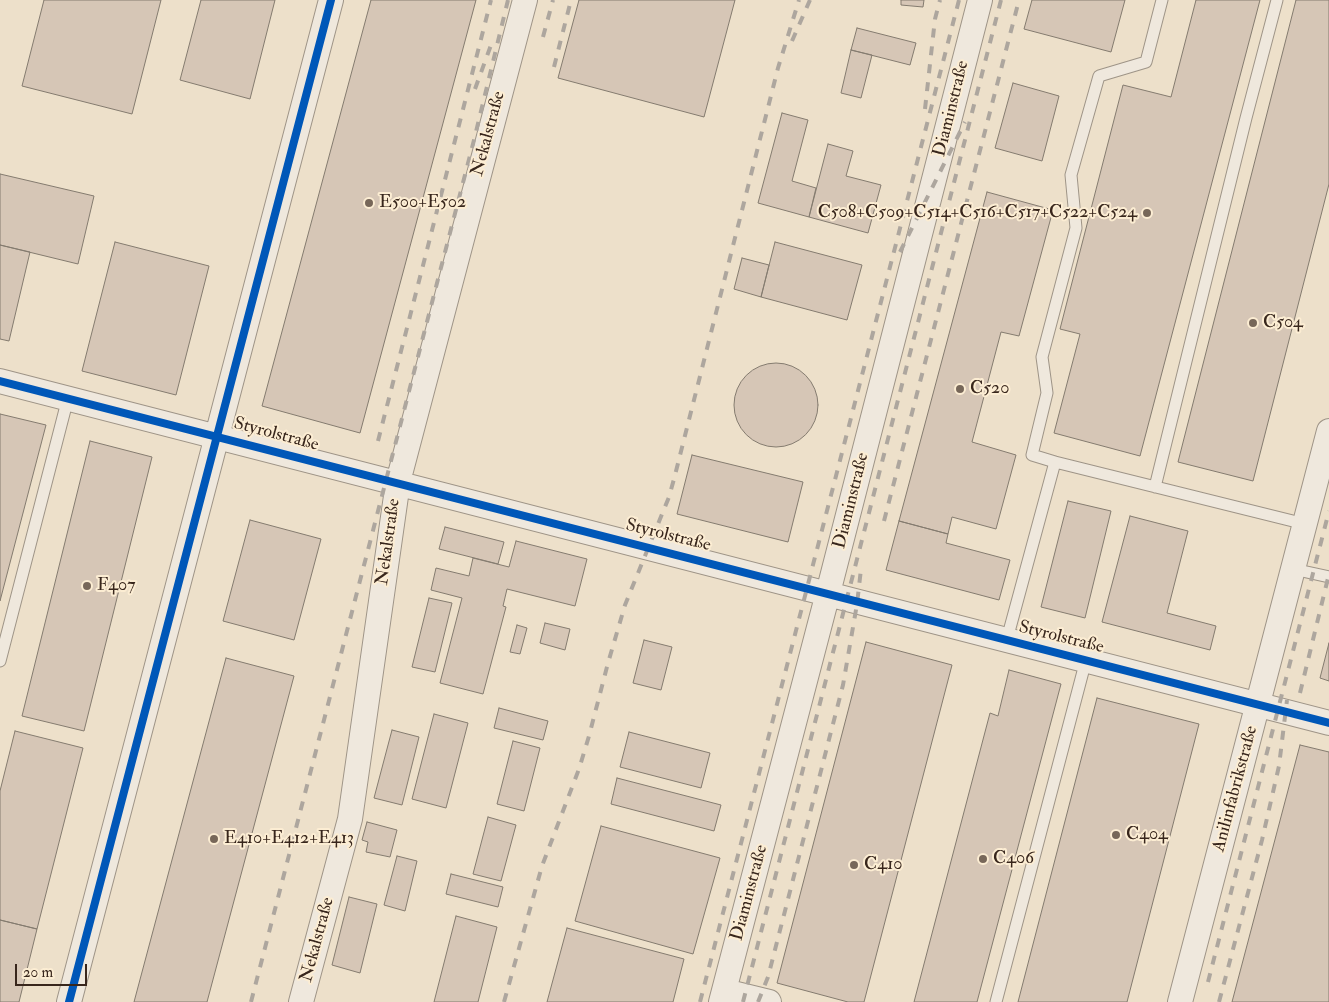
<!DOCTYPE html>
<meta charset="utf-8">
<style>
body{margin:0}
#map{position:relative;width:1329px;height:1002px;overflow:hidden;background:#ede0ca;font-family:"IM FELL Double Pica",serif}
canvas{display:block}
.scale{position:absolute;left:15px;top:964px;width:72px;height:22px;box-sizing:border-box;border:2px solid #38261c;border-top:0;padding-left:6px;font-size:15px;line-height:18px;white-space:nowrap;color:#38261c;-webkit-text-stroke:4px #fcedd3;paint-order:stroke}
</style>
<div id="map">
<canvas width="1329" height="1002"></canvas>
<div class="scale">20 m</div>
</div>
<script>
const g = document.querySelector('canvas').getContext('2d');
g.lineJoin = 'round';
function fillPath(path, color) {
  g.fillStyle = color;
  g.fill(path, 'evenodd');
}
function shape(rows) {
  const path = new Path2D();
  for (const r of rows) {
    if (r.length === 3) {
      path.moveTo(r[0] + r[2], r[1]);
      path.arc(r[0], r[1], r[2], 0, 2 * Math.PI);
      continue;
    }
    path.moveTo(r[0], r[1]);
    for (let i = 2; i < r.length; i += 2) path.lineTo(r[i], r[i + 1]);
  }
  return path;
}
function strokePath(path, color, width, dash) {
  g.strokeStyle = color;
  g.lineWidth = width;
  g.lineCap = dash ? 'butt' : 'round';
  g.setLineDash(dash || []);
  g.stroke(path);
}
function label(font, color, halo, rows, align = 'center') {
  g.font = font + ' "IM FELL Double Pica",serif';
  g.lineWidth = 4;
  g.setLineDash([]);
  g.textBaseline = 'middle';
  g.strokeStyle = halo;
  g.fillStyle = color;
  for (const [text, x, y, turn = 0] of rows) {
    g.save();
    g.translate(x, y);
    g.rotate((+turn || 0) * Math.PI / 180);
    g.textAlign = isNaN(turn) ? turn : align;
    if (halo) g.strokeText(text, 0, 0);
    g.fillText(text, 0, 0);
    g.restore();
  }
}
const building = shape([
 [44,0,161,0,132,114,22,86,44,0],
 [201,0,275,0,250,99,180,80,201,0],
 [371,0,476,0,360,433,262,406,371,0],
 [579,0,735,0,704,117,558,78,579,0],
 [901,0,924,0,923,7,901,5,901,0],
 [1032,0,1125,0,1111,52,1024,29,1032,0],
 [1196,0,1260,0,1140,456,1054,433,1080,334,1060,329,1123,85,1171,97,1196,0],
 [1296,0,1329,0,1329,184,1253,481,1178,462,1296,0],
 [857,28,916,43,910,65,851,50,857,28],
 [851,50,872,55,861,98,841,93,851,50],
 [1013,83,1059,96,1042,161,995,148,1013,83],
 [782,113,808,120,792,181,816,188,809,217,758,203,782,113],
 [828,144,853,151,846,176,881,185,868,233,809,217,828,144],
 [0,174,94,196,78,264,0,245,0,174],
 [987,192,1053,210,1019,336,1001,332,972,442,1016,455,996,529,952,517,948,534,899,521,987,192],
 [115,242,209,266,176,395,82,371,115,242],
 [775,242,862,265,847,320,761,297,775,242],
 [0,245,30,252,9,341,0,339,0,245],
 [742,258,769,265,761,297,734,289,742,258],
 [776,405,42],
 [0,414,46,425,0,601,0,414],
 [90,441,152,457,84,731,22,716,90,441],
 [692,455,803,482,788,542,677,514,692,455],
 [1068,501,1111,511,1085,618,1041,607,1068,501],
 [1130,516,1188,531,1167,613,1216,626,1210,650,1102,622,1130,516],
 [250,520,321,539,294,640,223,621,250,520],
 [899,521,948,534,946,543,1010,560,999,600,886,570,899,521],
 [445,527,504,542,498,564,439,549,445,527],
 [516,541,587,559,575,606,507,589,503,606,506,607,483,694,440,683,462,598,431,590,436,568,469,576,473,558,509,567,516,541],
 [429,598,452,603,435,672,412,667,429,598],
 [545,623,570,629,565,650,540,643,545,623],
 [517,625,527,628,520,654,510,652,517,625],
 [644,640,672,647,661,690,633,683,644,640],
 [866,642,952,665,864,1002,848,1002,777,983,866,642],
 [1329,643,1329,681,1320,678,1329,643],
 [226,658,294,676,207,1002,134,1002,226,658],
 [1009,670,1061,684,977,1002,914,1002,990,713,998,716,1009,670],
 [1097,698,1199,724,1127,1002,1018,1002,1097,698],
 [499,708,548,721,543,740,494,728,499,708],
 [434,714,468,723,446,808,412,799,434,714],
 [392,730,419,737,402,805,374,798,392,730],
 [15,731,83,748,37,929,0,920,0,791,15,731],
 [629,732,710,753,701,788,620,767,629,732],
 [513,741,540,748,524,811,497,804,513,741],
 [1300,745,1329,752,1329,1002,1232,1002,1300,745],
 [617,778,721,805,714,831,611,804,617,778],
 [488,817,516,825,501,881,473,874,488,817],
 [367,822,397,830,390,857,366,852,368,842,362,840,367,822],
 [601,826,720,858,693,954,575,921,601,826],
 [397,856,417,861,405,911,384,905,397,856],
 [451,874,503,887,498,907,446,894,451,874],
 [349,897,377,904,360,973,332,965,349,897],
 [456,916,497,927,478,1002,434,1002,456,916],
 [0,920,37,929,19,1002,0,1002,0,920],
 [567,928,684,959,673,1002,547,1002,567,928]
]);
const service = shape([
 [1055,462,1032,455,1047,393,1042,357,1076,228,1071,175,1099,76,1146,62,1162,0],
 [1155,487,1246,118,1277,0],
 [1293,569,1329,577],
 [1007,639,1055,462,1305,524],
 [0,661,68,398],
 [996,1002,1086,660]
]);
const minor = shape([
 [0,381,1329,723],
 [724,991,769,1002],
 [69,1002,331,0],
 [301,1002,350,819,398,482,525,0],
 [721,1002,828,593,980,0],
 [1180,1002,1329,431]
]);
const rail = shape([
 [543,37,553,0],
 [792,41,810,0],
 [554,67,571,0],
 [475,89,491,45],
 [925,109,935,19,940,0],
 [900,252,965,122],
 [378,441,491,0],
 [884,521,1019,0],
 [1300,693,1329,574],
 [1208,982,1329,511],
 [251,1002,473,144,508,0],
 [504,1002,542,866,579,769,589,736,608,663,625,605,669,497,674,479,778,68,799,0],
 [700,1002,959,0],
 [743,1002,1001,0],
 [758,1002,768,977,843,685,857,604,861,569],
 [1219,1002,1262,840,1279,766,1287,700]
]);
const cycleway = shape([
 [0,381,1329,723],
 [69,1002,331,0]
]);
const markers = [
 [369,203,5,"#776759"],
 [1147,213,5,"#776759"],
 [1253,323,5,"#776759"],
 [960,389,5,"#776759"],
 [87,586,5,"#776759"],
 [1116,835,5,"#776759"],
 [214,839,5,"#776759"],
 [983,859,5,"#776759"],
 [854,865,5,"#776759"]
];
const streetNames = [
 ["Diaminstraße",952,109,-76],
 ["Nekalstraße",489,134,-75],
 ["Styrolstraße",276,435,15],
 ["Diaminstraße",852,501,-76],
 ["Styrolstraße",668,536,14],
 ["Nekalstraße",389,542,-82],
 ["Styrolstraße",1061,638,14],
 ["Anilinfabrikstraße",1236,789,-75],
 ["Diaminstraße",750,893,-75],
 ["Nekalstraße",318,940,-75]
];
const poiNames = [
 ["E500+E502",379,203],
 ["C508+C509+C514+C516+C517+C522+C524",1137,213,"right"],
 ["C504",1263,323],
 ["C520",970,389],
 ["F407",97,586],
 ["C404",1126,835],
 ["E410+E412+E413",224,839],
 ["C406",993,859],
 ["C410",864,865]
];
fillPath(building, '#d6c6b6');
strokePath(building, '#847b6f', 1);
strokePath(service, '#9e9487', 13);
strokePath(minor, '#9e9487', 26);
strokePath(service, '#efe8dd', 11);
strokePath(minor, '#efe8dd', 24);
strokePath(rail, '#ada69e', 4, [9, 9]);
strokePath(cycleway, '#0057b8', 8);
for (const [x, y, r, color] of markers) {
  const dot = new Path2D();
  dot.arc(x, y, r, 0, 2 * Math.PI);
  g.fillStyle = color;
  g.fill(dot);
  strokePath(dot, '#fcedd3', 2);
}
label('18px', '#38261c', '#fcedd3', streetNames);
label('18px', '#38261c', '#fcedd3', poiNames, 'left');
</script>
